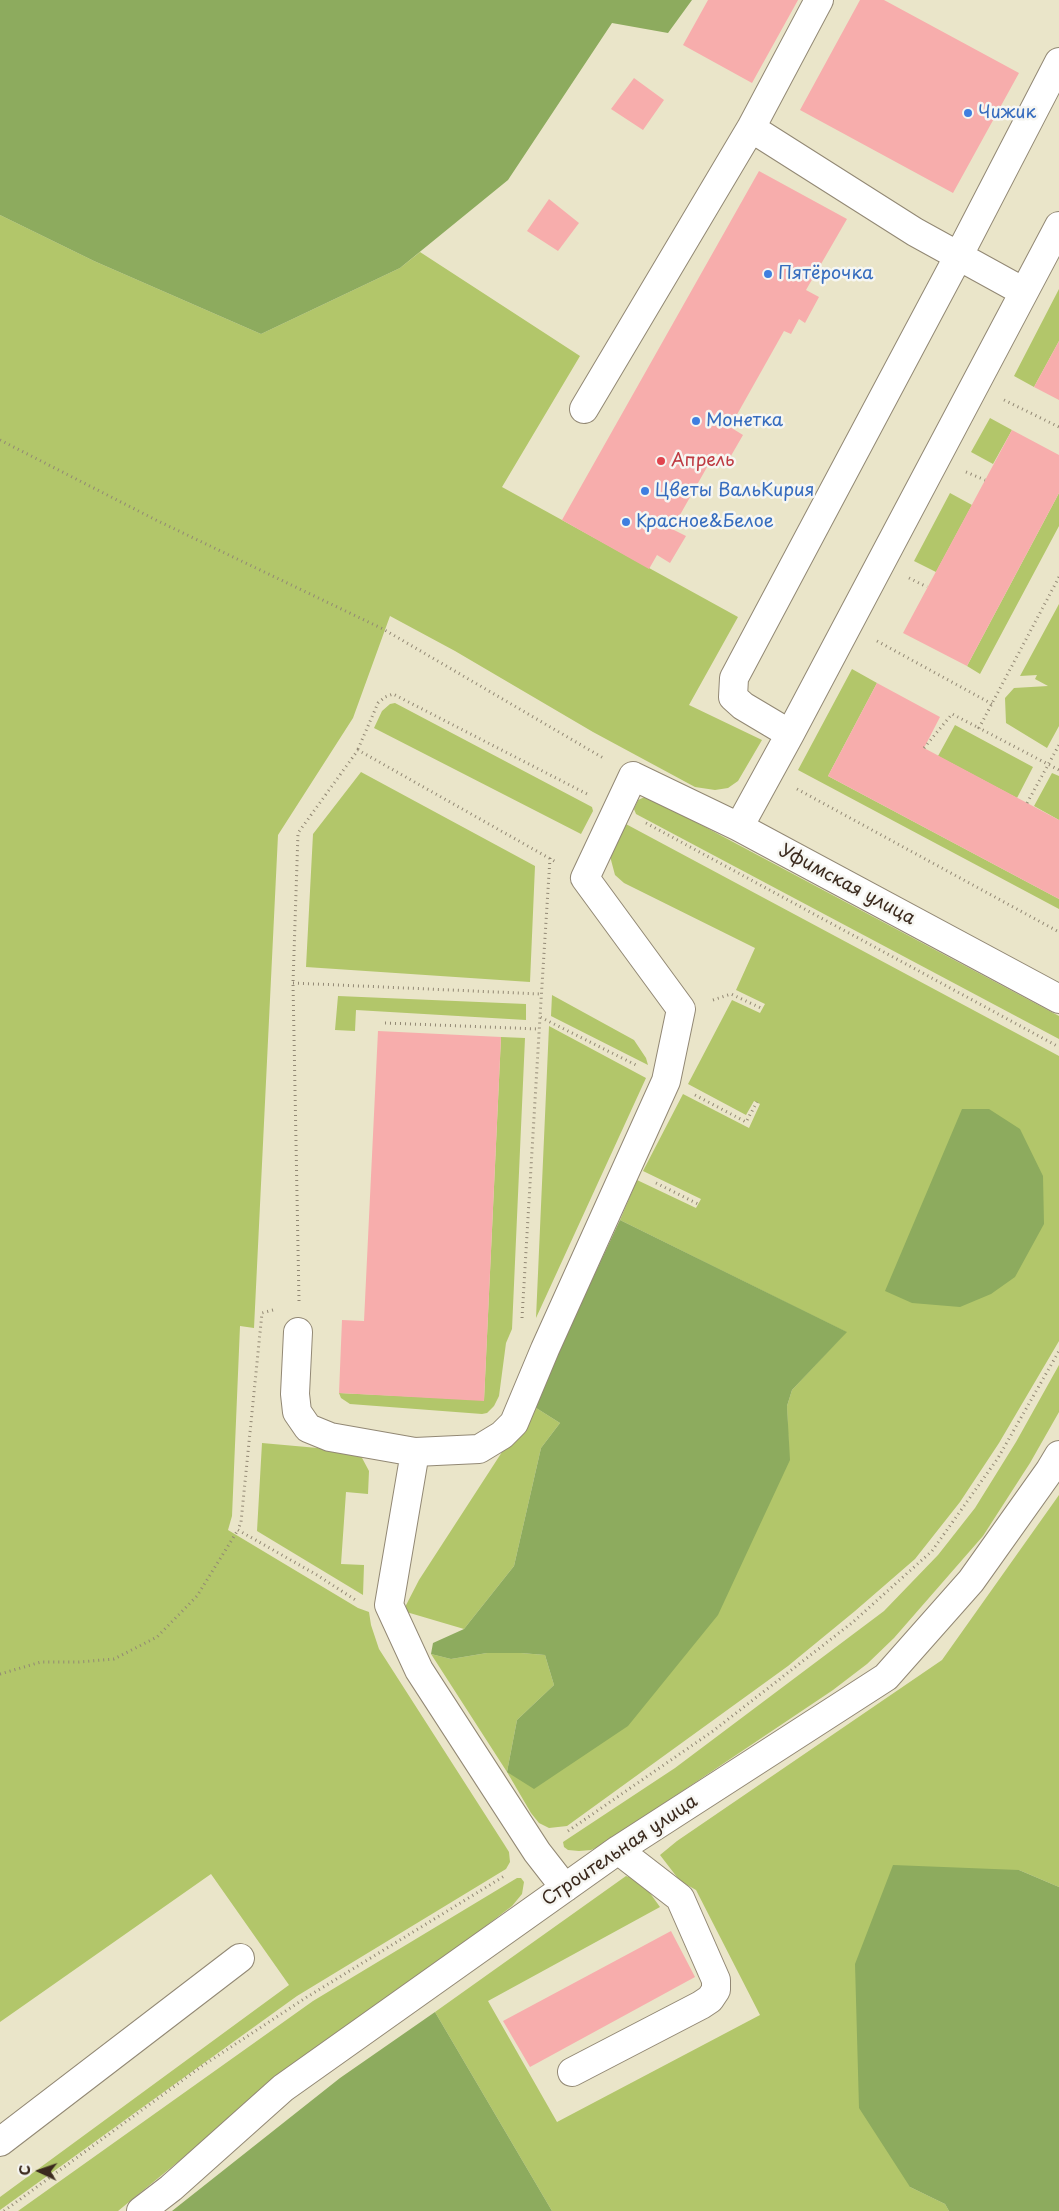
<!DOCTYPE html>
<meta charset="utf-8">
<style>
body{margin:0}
#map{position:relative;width:1059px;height:2211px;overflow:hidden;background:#eae5c9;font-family:"Playpen Sans",sans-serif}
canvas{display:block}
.north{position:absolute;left:15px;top:2146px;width:50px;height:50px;-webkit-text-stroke:4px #f6f6f2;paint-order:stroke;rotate:273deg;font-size:14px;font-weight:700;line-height:20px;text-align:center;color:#3b2a1e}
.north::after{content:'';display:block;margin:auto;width:18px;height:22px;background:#3b2a1e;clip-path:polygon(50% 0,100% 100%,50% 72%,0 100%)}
</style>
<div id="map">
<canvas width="1059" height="2211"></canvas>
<div class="north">С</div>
</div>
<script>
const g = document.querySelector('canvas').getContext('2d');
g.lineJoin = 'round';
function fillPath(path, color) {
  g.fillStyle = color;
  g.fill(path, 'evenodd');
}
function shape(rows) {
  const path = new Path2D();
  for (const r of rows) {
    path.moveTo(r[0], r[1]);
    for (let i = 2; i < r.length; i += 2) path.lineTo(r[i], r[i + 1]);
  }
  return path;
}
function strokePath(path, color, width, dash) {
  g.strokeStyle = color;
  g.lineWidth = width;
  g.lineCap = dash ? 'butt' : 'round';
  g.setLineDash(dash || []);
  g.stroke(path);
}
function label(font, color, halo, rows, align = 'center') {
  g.font = font + ' "Playpen Sans",sans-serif';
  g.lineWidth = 5;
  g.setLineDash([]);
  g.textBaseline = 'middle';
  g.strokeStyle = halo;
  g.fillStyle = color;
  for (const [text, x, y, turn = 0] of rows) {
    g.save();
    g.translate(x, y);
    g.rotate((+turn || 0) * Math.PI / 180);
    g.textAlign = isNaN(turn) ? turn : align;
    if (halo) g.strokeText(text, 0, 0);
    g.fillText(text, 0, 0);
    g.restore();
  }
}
const green = shape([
 [0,215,94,261,261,334,400,268,420,252,580,356,502,487,738,617,689,705,762,740,738,781,728,788,715,790,695,787,593,732,455,651,390,616,353,718,278,835,254,1328,240,1326,232,1516,228,1530,358,1608,369,1612,371,1625,379,1649,504,1844,509,1852,510,1862,506,1869,297,1996,0,2210,0,2197,289,1985,211,1874,0,2022],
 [1059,289,1059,341,1034,387,1014,376],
 [990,418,1012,430,993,464,971,452],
 [950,493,972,505,936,572,914,561],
 [1059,493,1059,526,980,674,967,666],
 [1059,604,1059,726,1047,748,1006,723,1005,698,1014,688,1048,686,1035,679,1037,675,1020,676],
 [852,669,877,683,828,776,1059,899,1059,909,798,770],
 [395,703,592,807,593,811,581,834,374,728,382,711,390,704],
 [955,725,1033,767,1017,798,938,756],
 [361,772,535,866,530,982,306,967,313,834],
 [1052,773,1059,776,1059,820,1034,806],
 [647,796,1059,1016,1059,1039,636,814,634,809,638,800],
 [624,823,1059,1056,1059,1341,999,1443,960,1502,915,1559,855,1611,788,1666,567,1826,549,1828,539,1823,531,1813,507,1772,431,1654,451,1659,487,1653,521,1653,545,1655,554,1685,517,1720,507,1772,789,1460,787,1406,792,1390,846,1332,620,1220,637,1180,696,1208,701,1199,643,1171,683,1094,749,1128,760,1104,754,1101,746,1115,688,1084,732,1000,760,1013,765,1004,736,990,755,948,624,883,615,875,611,860,611,850],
 [552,995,634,1040,646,1058,648,1065,551,1016],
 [338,996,526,1004,526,1020,356,1010,355,1031,335,1030],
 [549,1026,646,1078,536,1318],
 [501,1037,525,1038,512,1329,506,1343,499,1396,494,1406,487,1413,482,1414,350,1404,341,1398,339,1393,484,1400],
 [1059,1365,1059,1412,1030,1463,983,1536,894,1638,867,1664,833,1690,602,1845,591,1850,579,1851,568,1850,564,1847,563,1842,675,1768,884,1611,938,1555,975,1508,1016,1442],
 [533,1406,560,1423,541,1448,514,1566,464,1629,403,1611,419,1580,502,1452,512,1445,527,1428],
 [262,1443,351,1451,361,1456,369,1471,368,1494,346,1492,341,1564,364,1565,363,1595,257,1531],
 [1059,1495,1059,1887,1019,1870,910,2187,945,2204,949,2211,552,2211,435,2012,626,1876,642,1882,660,1907,488,2001,557,2122,760,2015,696,1890,680,1881,660,1855,677,1841,942,1660],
 [517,1878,521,1878,524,1882,522,1894,512,1906,190,2152,118,2211,18,2211,313,2001]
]);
const forest = shape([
 [0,0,692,0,668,33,612,23,508,180,400,268,261,334,94,261,0,215],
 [962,1109,989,1109,1020,1129,1043,1176,1044,1224,1015,1277,991,1294,960,1307,912,1303,885,1291],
 [620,1220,847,1332,792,1390,787,1406,790,1460,718,1615,628,1726,534,1789,507,1772,517,1720,554,1685,545,1655,521,1653,487,1653,451,1659,431,1654,433,1643,464,1629,514,1566,541,1448,560,1423,533,1406],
 [893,1865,1019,1870,1059,1887,1059,2211,949,2211,945,2204,910,2187,859,2108,855,1964],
 [435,2012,552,2211,172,2211,340,2078]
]);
const building = shape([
 [708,0,798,0,752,83,683,45],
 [860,0,884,0,1019,73,953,193,800,110],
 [634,78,664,100,643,130,611,109],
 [759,171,847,219,806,290,819,297,805,323,799,319,791,334,784,331,730,427,743,435,728,461,715,453,672,529,686,536,670,563,657,555,649,569,562,520],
 [549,199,579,223,558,251,527,231],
 [1059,341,1059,400,1034,387],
 [1012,430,1059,455,1059,493,967,666,903,633],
 [877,683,940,717,924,748,1059,820,1059,899,828,776],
 [378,1031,501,1037,484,1401,339,1393,342,1320,364,1321],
 [671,1931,695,1977,530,2067,503,2021]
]);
const path = shape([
 [1004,400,1059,427],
 [0,440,156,520,383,629,605,759],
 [966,472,985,480],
 [1059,577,979,728,1059,770],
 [909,578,927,587],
 [877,641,992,704],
 [924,748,952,714,979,728],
 [358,749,378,703,385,697,393,694,589,795],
 [797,789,1059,932],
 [1027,803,1059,745],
 [646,823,1059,1047],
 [550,858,540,1017,636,1065],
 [293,983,541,994],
 [713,1000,731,994,763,1009],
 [385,1023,539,1029],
 [695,1095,746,1122,757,1102],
 [656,1183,698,1204],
 [299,1301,293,983,298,833,358,750,556,862],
 [273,1310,262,1313,241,1522,238,1530,317,1575,357,1601],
 [522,1318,540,1017],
 [0,1674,41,1662,79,1662,114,1659,157,1637,197,1596,238,1530],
 [568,1831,713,1731,853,1622,932,1551,998,1458,1059,1351],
 [4,2211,202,2066,307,1997,506,1875]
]);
const minor = shape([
 [751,128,819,0],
 [584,409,751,128,915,232,1024,292],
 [790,734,743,706,733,697,734,678,958,257,1059,62],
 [739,827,790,734,1059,226],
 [298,1332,295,1394,297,1412,308,1428,330,1437,415,1452,479,1449,502,1435,514,1423,545,1349,666,1081,681,1009,585,878,633,776,739,827,1059,999],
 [415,1452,389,1605,419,1670,537,1852,565,1888],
 [572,2072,701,2005,710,1999,716,1990,716,1980,680,1898,618,1850],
 [0,2142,240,1958],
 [141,2211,171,2188,283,2088,618,1850,886,1677,971,1581,1050,1470,1059,1455]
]);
const markers = [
 [968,113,5,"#3f7fe0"],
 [768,274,5,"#3f7fe0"],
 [696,421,5,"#3f7fe0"],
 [661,461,5,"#e0444e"],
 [645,491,5,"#3f7fe0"],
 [626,522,5,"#3f7fe0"]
];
const shopNames = [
 ["Чижик",978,113],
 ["Пятёрочка",778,274],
 ["Монетка",706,421],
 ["Цветы ВальКирия",655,491],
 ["Красное&Белое",636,522]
];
const healthNames = [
 ["Апрель",671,461]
];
const streetNames = [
 ["Уфимская улица",847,885,28],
 ["Строительная улица",620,1851,-34]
];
fillPath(green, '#b2c66a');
fillPath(forest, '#8dab5e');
fillPath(building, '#f7adac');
strokePath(minor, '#928874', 30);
strokePath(path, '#928874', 3, [1, 4]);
strokePath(minor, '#fff', 28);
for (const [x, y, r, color] of markers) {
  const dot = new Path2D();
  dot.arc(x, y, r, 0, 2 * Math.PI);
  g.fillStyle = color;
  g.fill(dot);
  strokePath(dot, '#f6f6f2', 2);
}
label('18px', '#366cbe', '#f6f6f2', shopNames, 'left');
label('18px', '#be3a42', '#f6f6f2', healthNames, 'left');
label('18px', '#3b2a1e', '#f6f6f2', streetNames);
</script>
